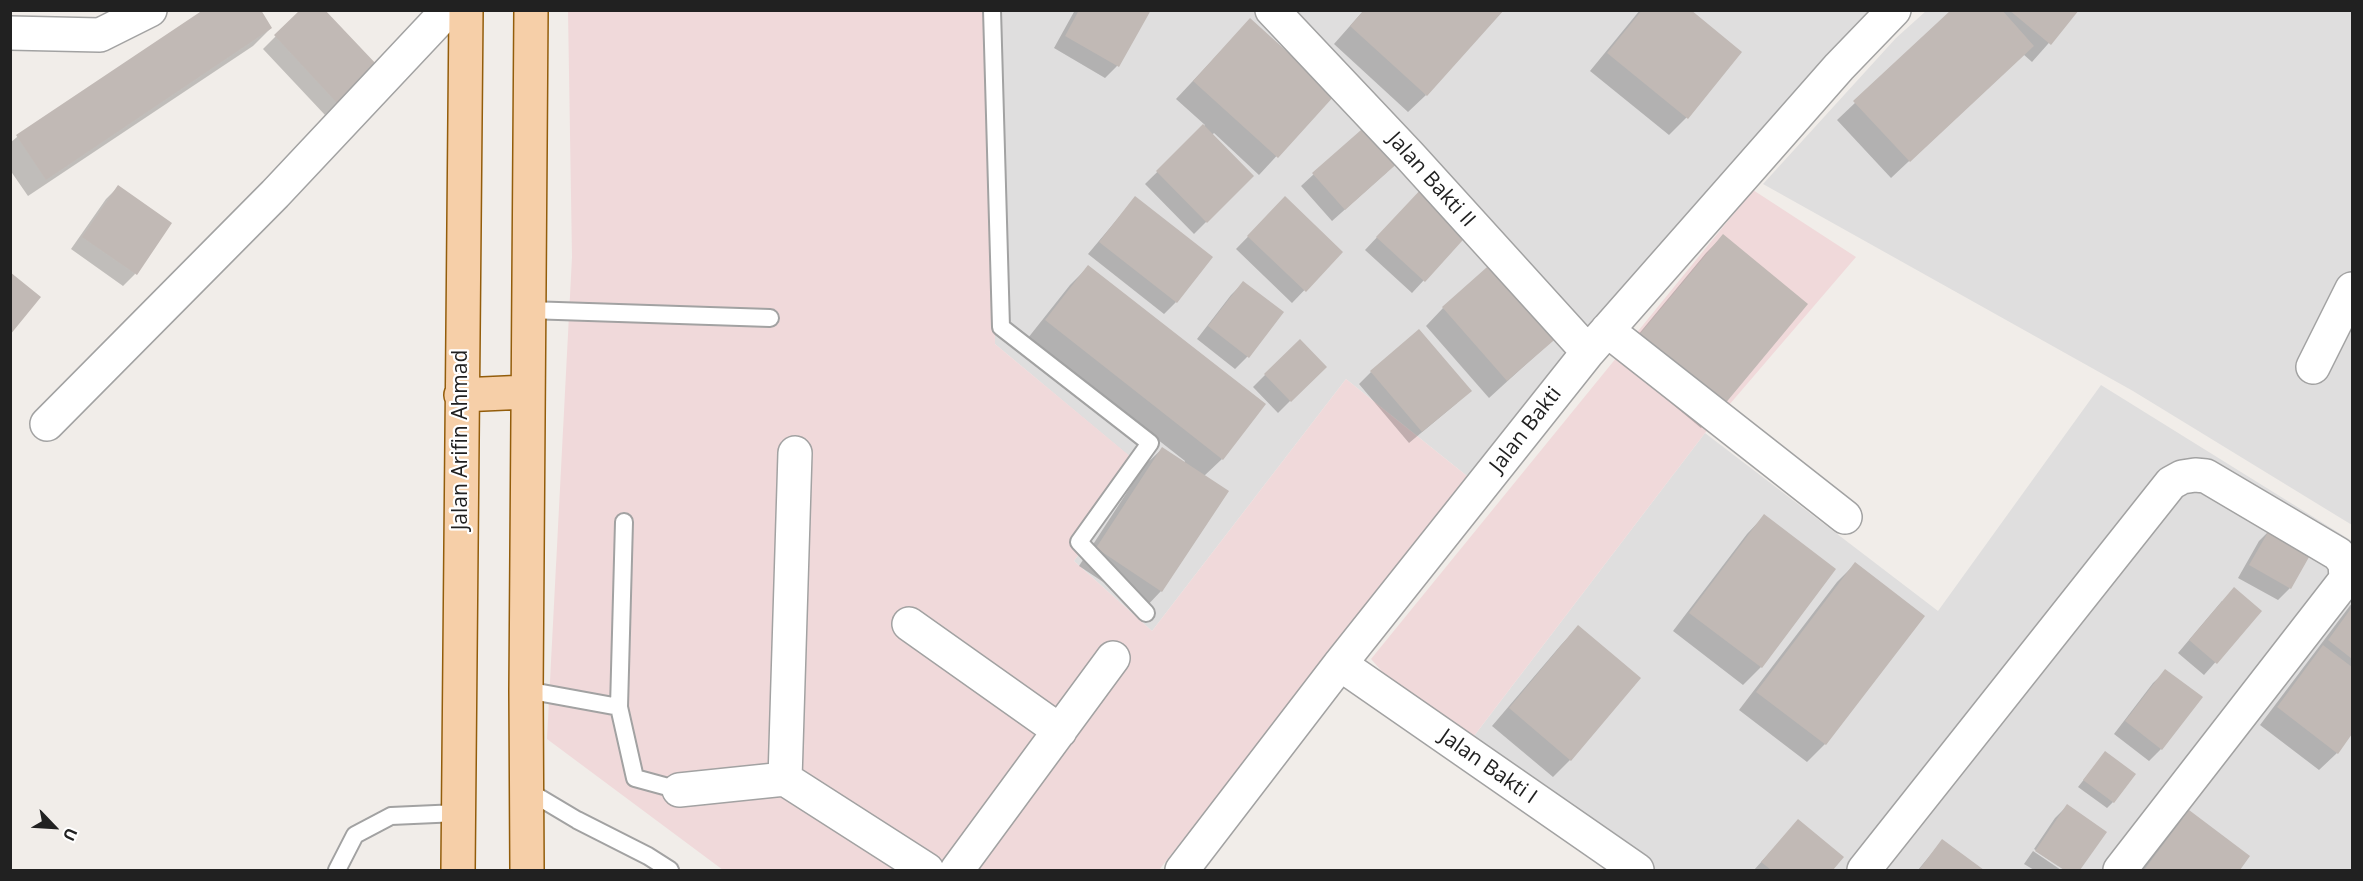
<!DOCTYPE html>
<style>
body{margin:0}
#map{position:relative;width:2363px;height:881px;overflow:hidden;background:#f1ede9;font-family:"Open Sans",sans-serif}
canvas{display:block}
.frame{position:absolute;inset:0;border:12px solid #212121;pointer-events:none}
.north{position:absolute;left:24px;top:797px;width:60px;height:60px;-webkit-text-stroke:4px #fff;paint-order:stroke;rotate:115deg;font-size:16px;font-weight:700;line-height:24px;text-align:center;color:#212121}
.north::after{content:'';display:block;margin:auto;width:21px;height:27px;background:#212121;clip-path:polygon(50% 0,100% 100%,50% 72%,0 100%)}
</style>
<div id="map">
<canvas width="2363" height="881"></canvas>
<div class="frame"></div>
<div class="north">U</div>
</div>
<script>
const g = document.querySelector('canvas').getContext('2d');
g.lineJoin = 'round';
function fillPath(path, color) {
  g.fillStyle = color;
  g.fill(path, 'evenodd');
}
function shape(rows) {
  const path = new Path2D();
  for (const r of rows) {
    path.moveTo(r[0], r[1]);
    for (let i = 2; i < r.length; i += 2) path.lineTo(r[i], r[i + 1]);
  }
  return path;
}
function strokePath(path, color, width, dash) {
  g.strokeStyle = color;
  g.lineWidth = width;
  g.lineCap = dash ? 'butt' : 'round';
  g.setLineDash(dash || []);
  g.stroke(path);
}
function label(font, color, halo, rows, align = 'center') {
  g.font = font + ' "Open Sans",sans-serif';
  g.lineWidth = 4.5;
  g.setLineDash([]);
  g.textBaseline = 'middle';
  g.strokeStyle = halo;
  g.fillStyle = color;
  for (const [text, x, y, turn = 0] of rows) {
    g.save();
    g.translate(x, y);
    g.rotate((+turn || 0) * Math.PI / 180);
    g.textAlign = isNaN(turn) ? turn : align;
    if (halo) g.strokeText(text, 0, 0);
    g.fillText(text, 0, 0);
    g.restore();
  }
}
const residential = shape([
 [992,11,1879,11,1834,53,1467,476,1346,379,1152,631,1074,561,1142,467,995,344],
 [1926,11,2352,11,2352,525,2133,391,1763,184,1896,38],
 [2101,385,2352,541,2352,870,1616,870,1458,757,1705,433,1938,611]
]);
const commercial = shape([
 [568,11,992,11,995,344,1143,467,1074,561,1152,631,1346,379,1467,476,1159,870,723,870,547,739,572,257],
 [1753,190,1856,257,1705,433,1458,757,1371,659]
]);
const shadow = shape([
 [302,10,364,78,325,115,263,49],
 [1075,10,1150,10,1117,66,1105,78,1054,48],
 [1364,10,1426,95,1408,112,1334,44],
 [1640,10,1688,10,1739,52,1686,118,1669,135,1590,71],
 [1953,10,2078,10,2032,62,2023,54,1891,178,1837,120],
 [1250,20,1333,95,1259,175,1214,133,1212,135,1252,176,1194,234,1145,184,1205,125,1176,99],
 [271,28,253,46,28,196,10,170,10,143,17,137],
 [1387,172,1332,221,1301,186,1314,174],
 [118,187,135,274,123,286,71,249,106,199],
 [1135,198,1176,302,1164,314,1088,254],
 [1412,200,1424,280,1412,293,1365,250],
 [1273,211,1341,252,1292,303,1236,249],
 [1723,236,1718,410,1701,428,1618,359,1706,253],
 [1088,267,1222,459,1204,476,1161,591,1144,609,1079,566,1144,466,1162,449,1184,463,1185,461,1028,338,1070,285],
 [1243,283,1282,313,1247,357,1235,369,1197,339,1231,295],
 [1443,308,1558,335,1489,398,1426,326],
 [1299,341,1324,367,1278,413,1253,387],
 [1371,372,1457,403,1409,443,1359,384],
 [1764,516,1761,667,1743,685,1673,631,1747,534],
 [2271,529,2290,588,2278,600,2238,578,2259,541],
 [1855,564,1923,616,1825,744,1807,762,1739,710,1837,582],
 [2222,601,2260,612,2204,675,2178,653],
 [2352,603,2352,731,2337,753,2319,770,2260,725],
 [1578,627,1570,760,1553,777,1492,726,1561,645],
 [2166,671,2161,749,2149,761,2114,734,2153,683],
 [2105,753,2113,802,2107,808,2078,787],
 [2067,806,2105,832,2078,870,2067,870,2034,849,2055,818],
 [2190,812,2248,857,2238,870,2141,870,2172,829],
 [1798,821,1842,858,1831,870,1754,870],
 [1942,841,1981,870,1918,870],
 [2033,851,2061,870,2034,870,2024,864]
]);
const building = shape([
 [203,10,261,10,272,28,46,180,16,135],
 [300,10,325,10,378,66,338,104,274,35],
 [1079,10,1151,10,1119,67,1065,36],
 [1364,10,1504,10,1427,96,1350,26],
 [1642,10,1691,10,1742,52,1688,119,1607,53],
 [1951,10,2002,10,2034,46,1910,162,1853,101],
 [2009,10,2079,10,2051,45],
 [1250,18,1335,95,1278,158,1193,81],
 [1369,123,1401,160,1345,210,1312,173],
 [1203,124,1254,176,1207,223,1156,171],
 [118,185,172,223,137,275,82,237],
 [1424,186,1471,231,1425,282,1376,237],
 [1135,196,1213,257,1177,303,1099,242],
 [1285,196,1343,252,1306,292,1247,236],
 [1723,234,1808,304,1719,411,1635,340],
 [1495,260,1560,335,1507,381,1442,307],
 [1088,265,1266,404,1223,460,1045,320],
 [10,272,41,297,10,335],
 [1243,281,1284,312,1249,358,1208,326],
 [1419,329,1472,391,1422,432,1370,371],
 [1300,339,1327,367,1291,402,1264,374],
 [1162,447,1229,491,1162,592,1096,548],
 [1764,514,1836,569,1762,668,1689,613],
 [2271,527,2313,550,2291,589,2249,565],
 [1855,562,1925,616,1826,745,1756,692],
 [2234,587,2262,611,2217,664,2189,640],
 [2352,607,2352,659,2328,640],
 [1578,625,1641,678,1571,761,1509,708],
 [2323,645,2352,667,2352,734,2338,754,2277,707],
 [2165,669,2203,697,2162,750,2125,721],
 [2105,751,2136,774,2114,803,2083,780],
 [2067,804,2107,832,2080,870,2064,870,2035,851],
 [2189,810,2250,856,2240,870,2144,870],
 [1798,819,1844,857,1833,870,1771,870,1761,862],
 [1942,839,1984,870,1919,870]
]);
const lane = shape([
 [992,10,1001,327,1150,443,1079,542,1146,613],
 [528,310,770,318],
 [624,522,619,707,635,778,679,790],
 [526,690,619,707],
 [525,789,577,820,648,856,670,870],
 [337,870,355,835,391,816,458,813]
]);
const street = shape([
 [1272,10,1410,156,1588,352],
 [10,33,100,35,150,10],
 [1607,330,1845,517],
 [2313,367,2352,289],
 [47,424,275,194,448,10],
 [795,453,785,779,927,870],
 [909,624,1060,731],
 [1340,664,1637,870],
 [679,790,785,779],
 [957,870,1113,658],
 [1182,870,1340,664,1588,352,1839,67,1894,10],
 [1864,870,2171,483,2182,477,2195,475,2206,476,2338,554,2345,563,2346,579,2120,870]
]);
const primary = shape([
 [461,395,527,392],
 [458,870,466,10],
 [527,870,526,690,531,10]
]);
const streetNames = [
 ["Jalan Bakti II",1431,180,48],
 ["Jalan Bakti",1526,430,-52],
 ["Jalan Arifin Ahmad",461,440,-90],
 ["Jalan Bakti I",1488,767,35]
];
fillPath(residential, '#dfdede');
fillPath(commercial, '#f0d9da');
fillPath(shadow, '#0003');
fillPath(building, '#c1b9b5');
strokePath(lane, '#a2a2a2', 20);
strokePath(street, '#a2a2a2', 36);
strokePath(primary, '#935d0b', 36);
strokePath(lane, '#fff', 16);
strokePath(street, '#fff', 33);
strokePath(primary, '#f6cfa8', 33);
label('21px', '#212121', '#fff', streetNames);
</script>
